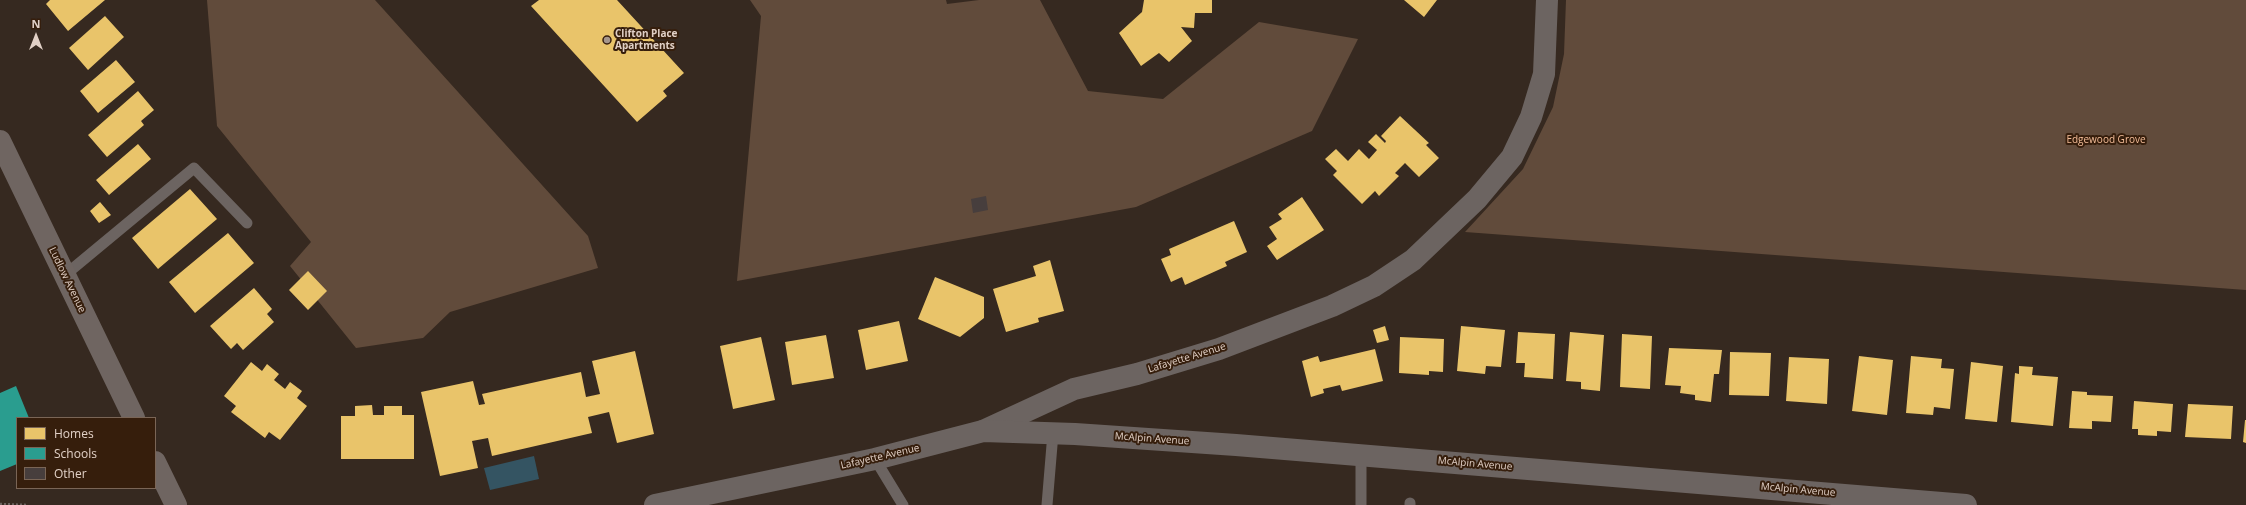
<!DOCTYPE html>
<style>
body{margin:0}
#map{position:relative;width:2246px;height:505px;overflow:hidden;background:#362920;font-family:"Open Sans",sans-serif}
canvas{display:block}
.legend{position:absolute;left:16px;top:417px;width:140px;height:72px;box-sizing:border-box;background:#361e0c;border:1px solid #7a6556;margin:0;padding:5px 7px;list-style:none;font-size:12px;color:#e1d0c6}
.legend li{display:flex;align-items:center;gap:8px;height:20px}
.legend b{width:20px;border:1px solid #7a6556}
.north{position:absolute;left:16px;top:16px;width:40px;height:40px;-webkit-text-stroke:3px #361e0c;paint-order:stroke;rotate:0deg;font-size:11px;font-weight:700;line-height:16px;text-align:center;color:#e1d0c6}
.north::after{content:'';display:block;margin:auto;width:14px;height:18px;background:#e1d0c6;clip-path:polygon(50% 0,100% 100%,50% 72%,0 100%)}
</style>
<div id="map">
<canvas width="2246" height="505"></canvas>
<ul class="legend">
<li><b style="height:11px;background:#e9c46a"></b>Homes</li>
<li><b style="height:11px;background:#2a9d8f"></b>Schools</li>
<li><b style="height:11px;background:#473e3d"></b>Other</li>
</ul>
<div class="north">N</div>
</div>
<script>
const g = document.querySelector('canvas').getContext('2d');
g.lineJoin = 'round';
function fillPath(path, color) {
  g.fillStyle = color;
  g.fill(path, 'evenodd');
}
function shape(rows) {
  const path = new Path2D();
  for (const r of rows) {
    path.moveTo(r[0], r[1]);
    for (let i = 2; i < r.length; i += 2) path.lineTo(r[i], r[i + 1]);
  }
  return path;
}
function strokePath(path, color, width, dash) {
  g.strokeStyle = color;
  g.lineWidth = width;
  g.lineCap = dash ? 'butt' : 'round';
  g.setLineDash(dash || []);
  g.stroke(path);
}
function label(font, color, halo, rows, align = 'center') {
  g.font = font + ' "Open Sans",sans-serif';
  g.lineWidth = 4;
  g.setLineDash([]);
  g.textBaseline = 'middle';
  g.strokeStyle = halo;
  g.fillStyle = color;
  for (const [text, x, y, turn = 0] of rows) {
    g.save();
    g.translate(x, y);
    g.rotate((+turn || 0) * Math.PI / 180);
    g.textAlign = isNaN(turn) ? turn : align;
    if (halo) g.strokeText(text, 0, 0);
    g.fillText(text, 0, 0);
    g.restore();
  }
}
const green = shape([
 [207,0,375,0,588,236,598,268,450,312,423,338,356,348,290,266,311,242,217,126],
 [750,0,946,0,947,4,979,0,1040,0,1088,91,1163,99,1259,22,1358,39,1312,131,1136,207,737,281,761,16],
 [1566,0,2246,0,2246,290,1465,232,1523,169,1553,107,1564,54]
]);
const water = shape([
 [534,456,539,479,490,490,484,468]
]);
const homes = shape([
 [50,0,105,0,68,31,46,4],
 [539,0,617,0,684,73,663,91,667,96,637,122,531,6],
 [1144,0,1212,0,1212,13,1195,13,1194,28,1181,27,1192,41,1169,62,1159,53,1141,66,1119,33,1142,12],
 [1404,0,1437,0,1424,17],
 [105,16,124,37,88,70,69,48],
 [116,60,135,82,98,113,80,91],
 [138,91,154,110,141,121,144,125,107,157,88,135],
 [1400,116,1429,143,1426,145,1439,158,1419,177,1405,163,1395,173,1399,176,1379,196,1375,191,1362,204,1333,175,1337,171,1325,159,1336,149,1348,161,1359,149,1369,159,1377,150,1368,142,1376,134,1385,143,1386,141,1381,136],
 [138,144,151,159,109,195,96,180],
 [190,189,217,219,158,269,132,238],
 [1302,197,1324,230,1277,260,1267,246,1277,239,1269,227,1282,219,1278,214],
 [100,202,111,215,99,223,90,211],
 [1234,221,1247,252,1225,262,1227,266,1185,285,1182,277,1171,282,1161,259,1171,255,1169,249],
 [228,233,254,263,195,313,169,282],
 [1050,260,1064,311,1038,318,1039,322,1006,332,993,289,1036,276,1033,266],
 [308,271,327,291,308,310,289,290],
 [935,277,984,297,984,318,960,337,918,319],
 [254,288,272,309,267,314,274,322,243,350,237,343,231,349,210,326],
 [899,321,908,361,866,370,858,330],
 [1385,326,1389,340,1377,343,1373,330],
 [1461,326,1505,330,1501,367,1486,366,1485,374,1457,371],
 [1518,332,1555,334,1553,379,1524,377,1525,363,1516,363],
 [1570,332,1604,335,1600,391,1581,389,1581,382,1566,381],
 [1622,334,1652,336,1650,389,1620,387],
 [826,335,834,378,792,385,785,342],
 [761,337,775,400,733,409,720,346],
 [1400,337,1444,339,1443,372,1429,371,1429,375,1399,373],
 [1669,348,1722,350,1719,374,1714,374,1711,402,1695,400,1695,395,1680,393,1681,386,1665,385],
 [1375,349,1383,381,1342,391,1340,385,1323,389,1324,393,1311,397,1302,361,1318,356,1320,362],
 [635,351,654,434,617,443,609,412,588,417,592,433,492,456,488,438,472,441,478,468,440,476,421,392,473,381,479,405,485,404,482,394,581,372,586,397,600,394,592,361],
 [1730,352,1771,353,1769,396,1729,395],
 [1859,356,1893,360,1887,415,1852,411],
 [1911,356,1942,359,1941,368,1954,369,1950,409,1934,407,1933,415,1906,413],
 [1789,357,1829,359,1827,404,1786,401],
 [251,362,262,371,267,364,279,374,274,380,285,389,290,382,302,391,297,398,307,406,280,440,269,432,265,438,231,412,236,406,224,396],
 [1971,362,2003,366,1997,422,1965,419],
 [2019,366,2033,367,2032,375,2058,377,2053,426,2011,422,2015,373,2019,374],
 [2072,391,2087,392,2087,395,2113,396,2111,422,2092,421,2092,429,2069,428],
 [2134,401,2173,404,2171,432,2157,431,2157,436,2138,435,2138,429,2132,429],
 [2188,404,2233,406,2231,439,2185,437],
 [372,405,373,415,384,415,384,406,402,406,402,415,414,415,414,459,341,459,341,416,355,416,355,406],
 [2245,420,2246,420,2246,443,2243,442]
]);
const schools = shape([
 [16,386,29,418,17,418,17,464,0,471,0,393]
]);
const building = shape([
 [986,196,988,210,973,213,971,199]
]);
const path = shape([
 [0,504,28,505]
]);
const service = shape([
 [65,275,194,168,247,223],
 [875,459,903,505],
 [1410,503,1410,505],
 [1047,505,1053,433],
 [1361,505,1361,455]
]);
const minor = shape([
 [983,431,1074,389,1137,374,1219,349,1332,306,1374,286,1413,260,1477,199,1512,157,1531,117,1544,74,1547,0]
]);
const tertiary = shape([
 [655,505,875,459,983,431,1075,434,1236,445,1966,505]
]);
const secondary = shape([
 [0,141,134,418],
 [155,462,176,505]
]);
const markers = [
 [607,40,4,"#a5968c"]
];
const poiNames = [
 ["Clifton Place",615,34],
 ["Apartments",615,46]
];
const parkNames = [
 ["Edgewood Grove",2106,140]
];
const streetNames = [
 ["Ludlow Avenue",67,280,64],
 ["Lafayette Avenue",1187,358,-17],
 ["McAlpin Avenue",1152,439,4],
 ["Lafayette Avenue",880,457,-13],
 ["McAlpin Avenue",1475,464,5],
 ["McAlpin Avenue",1798,490,5]
];
fillPath(green, '#614b3b');
fillPath(water, '#345462');
fillPath(homes, '#e9c46a');
fillPath(schools, '#2a9d8f');
fillPath(building, '#473e3d');
strokePath(path, '#6b635e', 2.5, [2, 2]);
strokePath(service, '#6c6461', 11);
strokePath(minor, '#6c6461', 22);
strokePath(tertiary, '#6c6461', 22);
strokePath(secondary, '#6f6561', 22);
for (const [x, y, r, color] of markers) {
  const dot = new Path2D();
  dot.arc(x, y, r, 0, 2 * Math.PI);
  g.fillStyle = color;
  g.fill(dot);
  strokePath(dot, '#361e0c', 1.5);
}
label('bold 10px', '#e1d0c6', '#361e0c', poiNames, 'left');
label('10px', '#f2bc98', '#361e0c', parkNames);
label('10px', '#e1d0c6', '#361e0c', streetNames);
</script>
